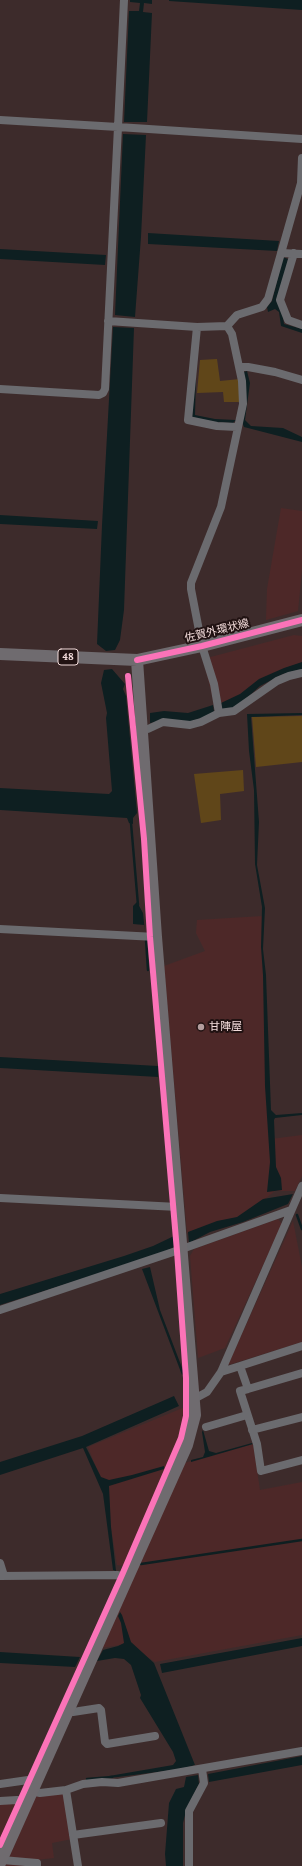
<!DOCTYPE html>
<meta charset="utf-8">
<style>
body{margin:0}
canvas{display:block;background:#3d2b2b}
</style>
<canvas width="302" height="1866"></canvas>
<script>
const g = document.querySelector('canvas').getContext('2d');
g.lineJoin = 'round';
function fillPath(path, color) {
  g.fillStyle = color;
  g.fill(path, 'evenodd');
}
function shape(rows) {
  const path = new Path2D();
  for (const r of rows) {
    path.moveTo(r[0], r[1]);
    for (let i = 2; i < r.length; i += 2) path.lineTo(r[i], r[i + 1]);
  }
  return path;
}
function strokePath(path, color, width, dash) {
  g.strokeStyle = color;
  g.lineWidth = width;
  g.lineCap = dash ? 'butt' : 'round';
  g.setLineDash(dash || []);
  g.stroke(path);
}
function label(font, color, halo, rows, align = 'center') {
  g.font = font + ' Lora,"Noto Sans JP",serif';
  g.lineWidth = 4;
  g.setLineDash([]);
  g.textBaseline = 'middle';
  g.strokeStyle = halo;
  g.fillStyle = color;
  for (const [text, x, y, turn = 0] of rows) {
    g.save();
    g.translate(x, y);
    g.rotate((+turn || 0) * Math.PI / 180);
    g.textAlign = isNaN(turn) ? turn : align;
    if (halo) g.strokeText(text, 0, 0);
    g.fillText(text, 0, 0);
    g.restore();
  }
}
const built = shape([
 [281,508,302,511,302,570,298,611,266,620,267,589],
 [294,635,302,636,302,665,268,677,242,696,225,703,214,704,203,659],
 [263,916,262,949,265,975,271,1139,302,1135,302,1176,295,1191,275,1191,239,1219,187,1233,164,966,205,951,196,933,197,920],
 [278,1219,282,1224,225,1348,198,1358,190,1256,194,1249],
 [293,1221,302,1267,302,1342,228,1365],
 [185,1407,184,1419,178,1443,124,1566,117,1565,105,1490,88,1447],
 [253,1444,260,1490,302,1482,302,1635,155,1662,126,1644,101,1648,184,1463],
 [64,1792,72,1839,52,1843,54,1858,36,1860,36,1866,5,1866,36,1796],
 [18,1801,0,1840,0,1803]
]);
const green = shape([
 [217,359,220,381,240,379,240,402,224,402,223,392,197,393,200,360],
 [302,716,302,762,256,767,252,717],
 [243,770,244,791,220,794,221,820,201,823,194,774]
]);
const water = shape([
 [130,0,152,0,152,4,144,3,143,12,152,13,147,122,124,122,129,11,139,11,140,3,130,2],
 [169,0,302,0,302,10,169,1],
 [123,134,146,135,141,237,135,317,115,315],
 [148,233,279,241,277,251,148,244],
 [0,249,106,255,105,265,0,259],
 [283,257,288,259,282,310,284,324,302,329,302,333,281,326,279,312,275,309,268,312,267,307,272,301],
 [113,327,134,328,124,610,120,640,115,650,106,651,97,644,102,525],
 [247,371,250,383,245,420,251,426,283,428,302,437,302,442,244,427,242,422,244,372],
 [194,378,196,378,195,415,215,419,236,420,233,423,212,422,192,417],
 [0,515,98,521,97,529,0,524],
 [302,662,302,669,283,674,260,686,239,705,230,710,222,711,221,703,240,694,259,679,284,668],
 [112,669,125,684,123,689,126,696,137,813,133,818,133,824,129,823,127,818,0,810,0,788,109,794,112,791,106,718,107,713,101,683,104,670],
 [213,705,214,711,211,715,189,722,169,720,150,723,150,713,164,711,188,713],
 [302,713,302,715,251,717,259,822,257,865,265,908,263,949,266,975,271,1110,276,1115,302,1113,302,1115,275,1118,274,1120,276,1167,281,1178,282,1190,267,1192,270,1162,265,1086,263,975,261,947,262,907,255,864,254,790,249,751,247,714],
 [137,902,143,913,145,932,144,925,133,924,133,906],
 [0,1057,158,1066,158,1077,0,1068],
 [293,1194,288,1204,243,1222,210,1232,189,1243,188,1232,217,1221,237,1217,263,1199],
 [174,1236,174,1247,160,1254,0,1305,0,1294,124,1256,153,1246],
 [150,1267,160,1310,184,1373,182,1375,142,1269],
 [174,1396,179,1406,86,1447,101,1477,109,1480,132,1475,164,1466,164,1469,109,1486,111,1527,116,1571,113,1570,103,1494,83,1448,0,1475,0,1462,82,1436],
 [203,1430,209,1451,216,1453,252,1443,253,1444,191,1462,191,1460,203,1457,205,1452,202,1432],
 [120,1612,122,1615,131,1642,154,1663,195,1765,181,1769,110,1778,109,1776,173,1765,176,1761,173,1752,140,1698,141,1695,131,1665,124,1659,115,1658,97,1661,103,1650,118,1646,124,1643,121,1623,118,1616],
 [302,1638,302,1646,162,1673,160,1664],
 [0,1652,80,1657,75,1667,0,1663],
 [302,1756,302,1765,209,1782,208,1774],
 [198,1775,199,1784,187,1807,183,1823,183,1866,166,1866,165,1854,169,1803,176,1789,184,1787,186,1777]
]);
const stream = shape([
 [131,823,138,905],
 [146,940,148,970],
 [297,1215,302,1229],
 [141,1564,302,1540],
 [87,1779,112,1777]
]);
const street = shape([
 [0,120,118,127,124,0],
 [281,253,302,254],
 [294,253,280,300,288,320,302,325],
 [108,321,197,327,227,326,232,334,242,381,243,404,221,507,191,583,191,589,202,646,214,684,219,713],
 [227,326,237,315,262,307,268,299,301,183,302,158],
 [197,327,188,420,217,426,237,427],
 [240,367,248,367,275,372,302,380],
 [0,389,99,395,103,393,105,389,118,127,302,139],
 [141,729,148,729,163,722,190,725,201,722,219,713,234,711,277,681,289,676,302,673],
 [0,929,156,937],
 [0,1198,178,1207],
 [0,1310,182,1249,291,1210],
 [240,1366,302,1346],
 [221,1372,240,1366,248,1389,240,1391,257,1444,261,1471,302,1460],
 [248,1389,302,1373],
 [194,1399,207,1392,221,1372,302,1186],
 [206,1427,247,1415],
 [252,1430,302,1417],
 [0,1563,4,1576],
 [0,1576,117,1575,127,1577],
 [67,1710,73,1712,99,1708,101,1710,105,1742,107,1744,155,1736],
 [0,1784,28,1780,36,1782],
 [66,1790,78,1866],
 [31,1791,40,1793,66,1790,83,1784,102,1782,118,1783,302,1751],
 [0,1801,17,1800,27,1801],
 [73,1835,161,1823],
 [2,1860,37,1863,37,1866],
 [189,1866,189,1811,204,1783,202,1769]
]);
const primary = shape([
 [0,654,137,660,202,646,302,620],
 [0,1863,187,1445,195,1415,156,937,137,660]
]);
const cycleway = shape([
 [137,660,202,646,302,620],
 [0,1845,122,1575,181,1438,186,1416,186,1378,177,1251,150,937,144,839,128,676]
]);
const markers = [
 [201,1027,4,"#b39d9d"]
];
const shields = [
 [68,657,20]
];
const shieldNames = [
 ["48",68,657]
];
const streetNames = [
 ["佐賀外環状線",217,631,-14]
];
const poiNames = [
 ["甘陣屋",209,1027]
];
fillPath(built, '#4d2828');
fillPath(green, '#604619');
fillPath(water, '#0e1f21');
strokePath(stream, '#0e1f21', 2.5);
strokePath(street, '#6b6b6f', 8);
strokePath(primary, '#6f6b6f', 12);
strokePath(cycleway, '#fb73b8', 6);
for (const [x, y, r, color] of markers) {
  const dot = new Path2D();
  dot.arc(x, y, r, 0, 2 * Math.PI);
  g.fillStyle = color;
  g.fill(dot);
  strokePath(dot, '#211212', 1.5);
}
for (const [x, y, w] of shields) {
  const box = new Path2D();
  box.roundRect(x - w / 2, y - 8, w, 16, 3);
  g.fillStyle = '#211212';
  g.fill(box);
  strokePath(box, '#f2dbda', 1);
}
label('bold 10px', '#f2dbda', null, shieldNames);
label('11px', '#f2dbda', '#211212', streetNames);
label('11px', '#f2dbda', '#211212', poiNames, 'left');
</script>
